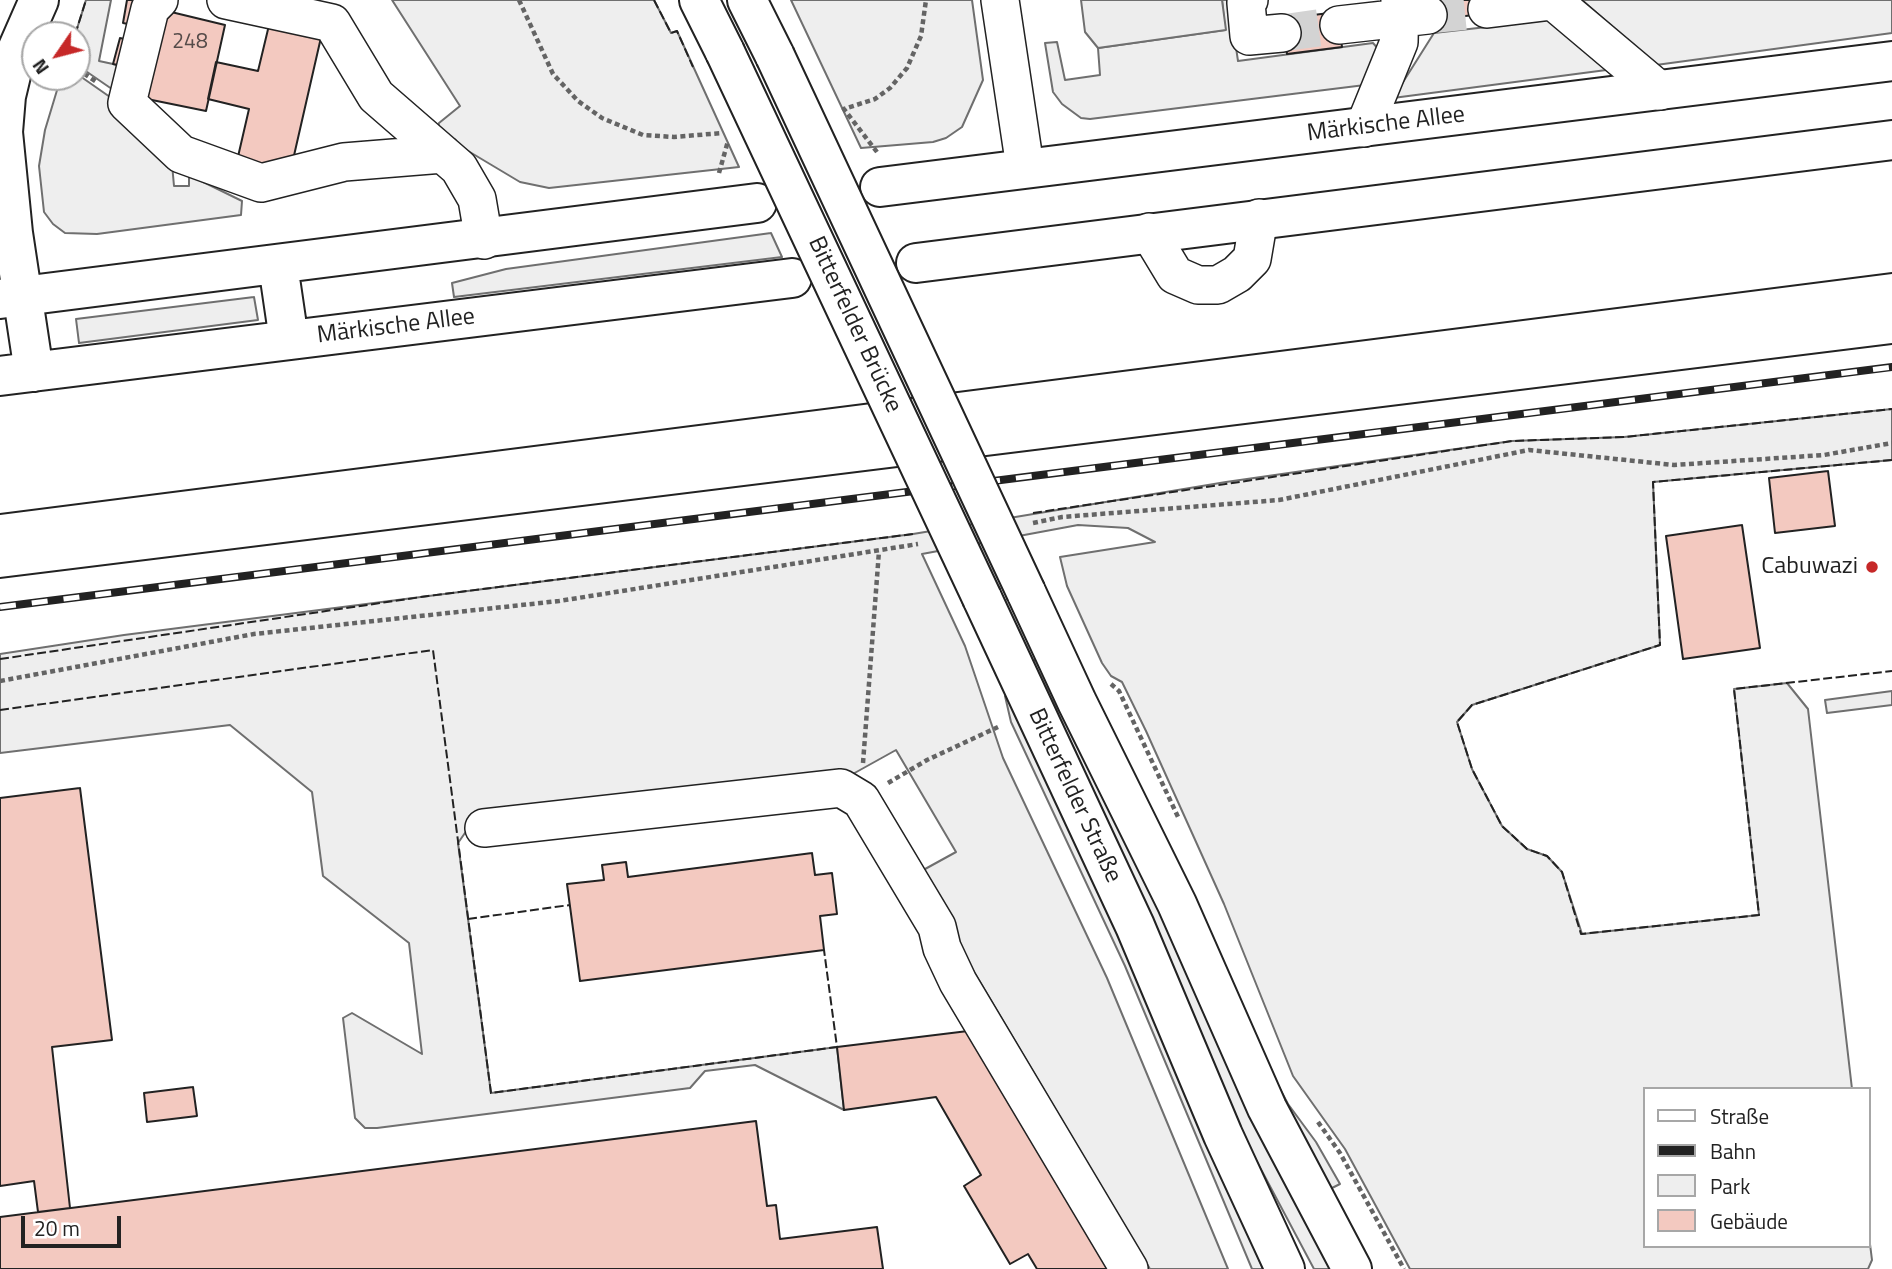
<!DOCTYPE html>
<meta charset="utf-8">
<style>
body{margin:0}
#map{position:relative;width:1892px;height:1269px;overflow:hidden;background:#fff;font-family:"Titillium Web",sans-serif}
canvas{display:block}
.legend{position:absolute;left:1643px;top:1087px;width:228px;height:161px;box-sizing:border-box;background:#fff;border:2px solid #a7a7a7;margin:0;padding:9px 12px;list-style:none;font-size:21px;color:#222}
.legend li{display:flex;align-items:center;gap:14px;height:35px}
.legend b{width:35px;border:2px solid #a7a7a7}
.north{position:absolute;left:21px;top:21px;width:70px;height:70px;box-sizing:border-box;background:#fff;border:2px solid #a7a7a7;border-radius:50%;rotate:235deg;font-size:19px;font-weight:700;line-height:28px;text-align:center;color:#222}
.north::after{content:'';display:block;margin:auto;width:24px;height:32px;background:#c62828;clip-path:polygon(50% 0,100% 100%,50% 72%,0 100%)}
.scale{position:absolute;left:21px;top:1216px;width:100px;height:32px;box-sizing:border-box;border:4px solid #222;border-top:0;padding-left:9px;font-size:21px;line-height:24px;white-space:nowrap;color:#222;-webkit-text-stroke:5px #fff;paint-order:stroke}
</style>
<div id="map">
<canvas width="1892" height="1269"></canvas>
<ul class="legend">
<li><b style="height:9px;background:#fff"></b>Straße</li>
<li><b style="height:9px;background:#222"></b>Bahn</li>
<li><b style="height:19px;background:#eee"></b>Park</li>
<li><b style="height:19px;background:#f3c9c0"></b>Gebäude</li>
</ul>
<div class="north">N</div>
<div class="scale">20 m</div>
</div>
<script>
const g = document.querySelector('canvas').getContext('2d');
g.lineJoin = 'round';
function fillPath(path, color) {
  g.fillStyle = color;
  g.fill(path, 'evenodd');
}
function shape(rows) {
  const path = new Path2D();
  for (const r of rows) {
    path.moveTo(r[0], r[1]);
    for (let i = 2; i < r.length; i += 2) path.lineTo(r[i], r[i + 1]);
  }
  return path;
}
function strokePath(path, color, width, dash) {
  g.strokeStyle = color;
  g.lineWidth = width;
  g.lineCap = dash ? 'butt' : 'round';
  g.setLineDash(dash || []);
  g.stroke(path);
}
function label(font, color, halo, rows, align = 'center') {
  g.font = font + ' "Titillium Web",sans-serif';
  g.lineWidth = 5;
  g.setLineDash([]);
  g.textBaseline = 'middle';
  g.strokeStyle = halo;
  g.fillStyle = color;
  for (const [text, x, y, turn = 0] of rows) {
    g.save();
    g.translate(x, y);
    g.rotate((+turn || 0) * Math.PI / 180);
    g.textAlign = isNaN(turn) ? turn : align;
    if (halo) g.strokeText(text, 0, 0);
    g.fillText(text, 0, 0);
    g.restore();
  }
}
const green = shape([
 [86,0,111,0,99,61,127,67,122,96,77,65,75,35,86,0],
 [392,0,654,0,671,33,677,31,739,167,549,188,520,182,443,136,438,128,439,123,460,106,392,0],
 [791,0,972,0,983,80,962,127,946,138,933,142,861,148,791,0],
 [1222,0,1229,0,1238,61,1373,43,1381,52,1365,85,1090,119,1081,118,1062,104,1053,92,1045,43,1057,42,1065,80,1100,75,1098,48,1225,30,1222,0],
 [1582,0,1892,0,1892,33,1656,65,1582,0],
 [1557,19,1614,69,1393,98,1434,33,1557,19],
 [77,74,120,104,172,164,174,186,189,186,189,175,242,201,241,215,97,234,65,233,53,224,44,212,39,166,45,130,61,77,77,77,77,74],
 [771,233,782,257,454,297,452,283,506,269,771,233],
 [254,297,258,320,79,343,76,319,254,297],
 [1892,409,1892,460,1653,482,1660,645,1472,705,1457,722,1472,769,1502,826,1527,849,1547,856,1562,872,1582,934,1759,915,1734,689,1787,683,1808,709,1852,1089,1645,1089,1645,1246,1869,1246,1869,1236,1872,1260,1868,1269,1410,1269,1345,1149,1293,1076,1224,904,1146,731,1122,682,1111,676,1102,663,1067,586,1060,557,1155,542,1128,528,1078,525,922,554,965,646,1003,758,1107,978,1228,1269,1150,1269,916,874,956,852,896,750,851,775,474,820,458,843,491,1093,837,1047,844,1110,755,1065,705,1071,690,1088,377,1128,365,1128,355,1118,343,1018,352,1013,422,1054,409,943,323,876,312,792,230,725,0,753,0,654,124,635,913,534,1226,482,1512,441,1624,437,1892,409],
 [1043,655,1333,1269,1314,1269,1239,1128,1030,663,1043,655],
 [1008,694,1133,962,1263,1269,1252,1269,1125,966,1011,722,1005,696,1008,694],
 [1270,1070,1288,1104,1316,1142,1340,1184,1328,1190,1270,1070]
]);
const parking = shape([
 [1081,0,1222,0,1226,30,1098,48,1085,32,1081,0],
 [1892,691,1892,705,1827,713,1825,700,1892,691]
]);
const building = shape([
 [127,0,143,0,138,26,123,23,127,0],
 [1426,0,1486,0,1488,13,1428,21,1426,0],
 [167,11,225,25,206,111,147,99,167,11],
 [1337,12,1342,47,1287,54,1282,19,1337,12],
 [270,21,322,33,290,173,237,161,249,109,208,99,216,62,258,71,270,21],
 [120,38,133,41,127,67,113,64,120,38],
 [1828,471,1835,526,1775,533,1769,478,1828,471],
 [1742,525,1760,648,1683,659,1666,536,1742,525],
 [80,788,112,1040,52,1047,70,1208,38,1212,34,1181,0,1186,0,798,80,788],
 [812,853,815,875,832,873,837,914,820,916,824,950,580,981,567,884,604,880,602,865,626,862,628,877,812,853],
 [968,1031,1108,1269,1037,1269,1028,1254,1010,1264,964,1186,981,1175,936,1097,844,1110,837,1047,968,1031],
 [193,1087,197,1116,147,1122,144,1093,193,1087],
 [756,1121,767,1206,776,1205,780,1239,877,1227,883,1269,0,1269,0,1217,756,1121]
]);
const minorTunnel = shape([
 [1428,15,1487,9],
 [1282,33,1339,25]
]);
const path = shape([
 [519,0,553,74,578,101,602,118,643,135,674,137,722,133],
 [77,69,98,83],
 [877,152,844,109,875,99,890,88,907,68,921,36,926,0],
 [719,173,728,141],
 [1033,523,1062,517,1279,500,1529,450,1674,465,1824,455,1892,443],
 [0,681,254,634,559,601,918,544],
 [1111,684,1119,691,1179,819],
 [863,763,879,551],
 [888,783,927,760,998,727],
 [1318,1122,1340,1153,1404,1269]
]);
const minor = shape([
 [159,0,150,9,127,103,181,154,261,183,344,162,443,154],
 [226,0,332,23,376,96,459,168,477,199,484,240],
 [1000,0,1025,167],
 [1249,0,1246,3,1249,36,1282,33],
 [1552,0,1660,91],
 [1487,9,1552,1],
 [1339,25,1428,15],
 [1364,128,1399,42,1400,0],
 [1149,232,1175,275,1198,285,1218,285,1237,274,1252,259,1259,218],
 [484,828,841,788,861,800,937,927,942,948,958,982,1129,1269]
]);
const major = shape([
 [699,0,725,52],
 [747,0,775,56],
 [880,187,1892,61],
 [916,263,1892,140],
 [278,265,289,340],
 [0,299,757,203],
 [34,372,13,233,3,132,6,96,17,50,39,0],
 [0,376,792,278],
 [1026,592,1077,702,1177,904,1267,1108,1352,1269],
 [982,598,1135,926,1223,1135,1285,1269]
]);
const tram = shape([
 [0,514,1892,273],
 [0,578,1892,344]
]);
const rail = shape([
 [0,607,1892,367]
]);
const majorBridge = shape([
 [725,52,982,598],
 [775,56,1026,592]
]);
const fence = shape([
 [654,0,671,33,677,31,693,67],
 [75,35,86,0],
 [1892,460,1653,482,1660,645,1472,705,1457,722,1472,769,1502,826,1527,849,1547,856,1562,872,1581,934,1759,915,1734,689,1892,671],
 [1033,513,1512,441,1624,437,1892,409],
 [0,659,428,596,913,534],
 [0,710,433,650,491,1093,837,1047,824,950],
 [468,919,570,905]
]);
const markers = [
 [1872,567,7,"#c62828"]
];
const numberNames = [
 ["248",190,43]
];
const streetNames = [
 ["Märkische Allee",1386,125,-7],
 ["Bitterfelder Brücke",854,325,65],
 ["Märkische Allee",396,327,-7],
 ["Bitterfelder Straße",1074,796,65]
];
const poiNames = [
 ["Cabuwazi",1858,567]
];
fillPath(green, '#eee');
strokePath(green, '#6f6f6f', 2);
fillPath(parking, '#ededed');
strokePath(parking, '#6f6f6f', 2);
fillPath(building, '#f3c9c0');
strokePath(building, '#222', 2);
strokePath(minorTunnel, '#d3d3d3', 37, [37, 18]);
strokePath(minor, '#222', 40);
strokePath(major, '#222', 42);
strokePath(path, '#646464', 4.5, [5, 3.5]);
strokePath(minor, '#fff', 37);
strokePath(major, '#fff', 38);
strokePath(tram, '#222', 2);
strokePath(rail, '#222', 8);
strokePath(rail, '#fff', 5, [16]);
strokePath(majorBridge, '#222', 42, []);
strokePath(majorBridge, '#fff', 38);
strokePath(fence, '#222', 2, [9, 3.5]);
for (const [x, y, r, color] of markers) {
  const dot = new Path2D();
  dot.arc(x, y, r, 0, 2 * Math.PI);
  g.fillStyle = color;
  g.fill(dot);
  strokePath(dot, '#fff', 2.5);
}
label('21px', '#564c4a', null, numberNames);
label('24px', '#222', '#fff', streetNames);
label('24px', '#222', '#fff', poiNames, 'right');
</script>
